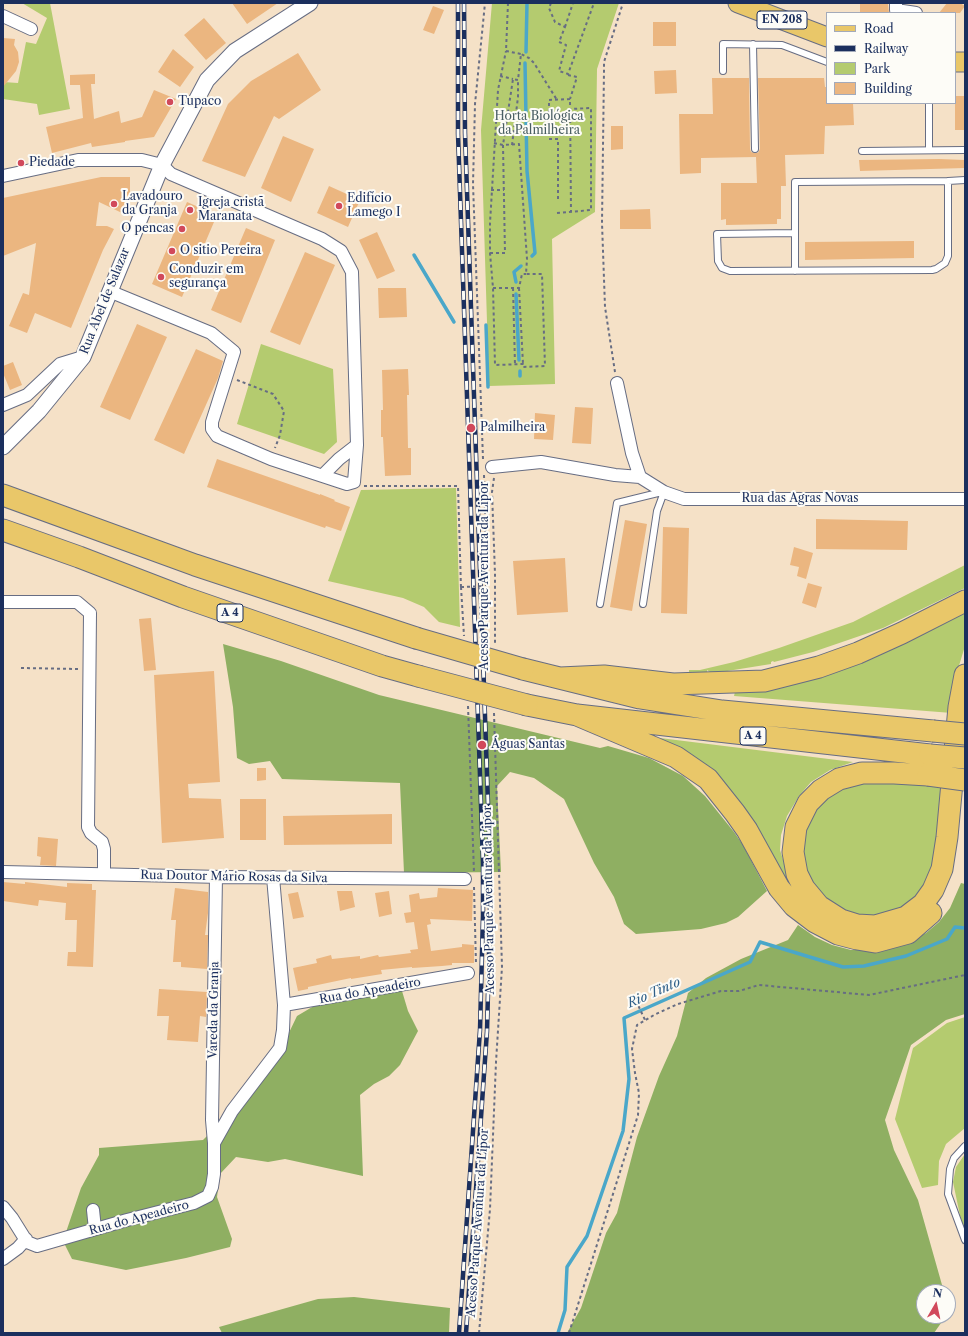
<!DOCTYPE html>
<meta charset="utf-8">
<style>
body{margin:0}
#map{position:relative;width:968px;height:1336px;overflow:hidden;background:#f5e1c7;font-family:"Libre Caslon Text",serif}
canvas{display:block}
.frame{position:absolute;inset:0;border:4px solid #1b2f5e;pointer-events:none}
.legend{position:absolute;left:826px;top:12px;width:130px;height:92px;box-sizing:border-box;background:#fdfcf7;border:1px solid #a3aaba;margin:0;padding:5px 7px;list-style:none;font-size:12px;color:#1b2f5e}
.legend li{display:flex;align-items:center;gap:8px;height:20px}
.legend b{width:20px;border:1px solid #a3aaba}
.north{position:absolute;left:916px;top:1284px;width:40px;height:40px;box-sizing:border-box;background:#fdfcf7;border:1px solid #a3aaba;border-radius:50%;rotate:9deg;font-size:11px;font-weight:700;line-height:16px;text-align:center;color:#1b2f5e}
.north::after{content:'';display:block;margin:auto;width:14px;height:18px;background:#d1495b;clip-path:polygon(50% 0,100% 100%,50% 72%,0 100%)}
</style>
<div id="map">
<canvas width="968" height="1336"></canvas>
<div class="frame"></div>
<ul class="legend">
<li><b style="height:5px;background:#e9c769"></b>Road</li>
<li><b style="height:5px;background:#1b2f5e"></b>Railway</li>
<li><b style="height:11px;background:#b4cb6f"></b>Park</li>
<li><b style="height:11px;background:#ebb680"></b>Building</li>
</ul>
<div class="north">N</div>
</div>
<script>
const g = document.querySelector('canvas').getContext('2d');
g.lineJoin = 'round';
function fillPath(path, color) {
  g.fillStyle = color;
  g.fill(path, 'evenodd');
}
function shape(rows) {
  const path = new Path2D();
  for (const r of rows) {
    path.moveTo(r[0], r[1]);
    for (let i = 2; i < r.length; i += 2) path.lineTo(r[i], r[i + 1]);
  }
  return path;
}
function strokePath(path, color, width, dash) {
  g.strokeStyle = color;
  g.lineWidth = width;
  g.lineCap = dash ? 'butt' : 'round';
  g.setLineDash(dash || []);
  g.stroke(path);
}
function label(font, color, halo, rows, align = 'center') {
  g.font = font + ' "Libre Caslon Text",serif';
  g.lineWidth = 4;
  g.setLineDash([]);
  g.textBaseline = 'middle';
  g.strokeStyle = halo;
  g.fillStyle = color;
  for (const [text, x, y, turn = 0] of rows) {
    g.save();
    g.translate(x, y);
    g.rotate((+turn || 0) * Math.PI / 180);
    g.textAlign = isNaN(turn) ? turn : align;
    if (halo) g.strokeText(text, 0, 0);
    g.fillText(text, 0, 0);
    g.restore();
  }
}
const green = shape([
 [22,3,50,3,70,109,39,115,37,104,3,99,3,82,18,83,26,42,36,44,47,18],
 [492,3,619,3,597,69,595,212,552,239,555,384,489,386,481,130],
 [261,344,333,369,337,442,324,454,237,424],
 [456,488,460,627,439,622,424,607,403,598,328,581,361,490],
 [965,565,965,588,883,628,813,652,774,662,773,661,771,662,771,664,721,672,710,672,707,670,707,672,689,672,689,670,700,670,734,662,779,648,853,622],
 [965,608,965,646,958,669,952,713,734,696,735,692],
 [660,738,853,762,830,770,811,782,799,796,787,816,781,835,780,850,788,876,800,902,693,759],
 [874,780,941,786,939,837,934,866,923,887,908,904,887,914,866,919,843,913,821,897,805,875,800,853,804,828,814,807,832,793,854,784],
 [965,1017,965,1128,946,1144,939,1161,938,1185,922,1188,895,1119,913,1048,947,1023],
 [965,1154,965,1233,962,1225,953,1182,956,1167]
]);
const forest = shape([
 [223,644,281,661,379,695,600,748,608,746,649,758,683,776,705,796,734,832,743,845,767,891,738,917,726,923,701,929,636,934,624,924,614,897,594,863,564,799,534,778,510,772,497,786,501,872,404,873,400,783,282,779,270,761,249,764,237,758,233,707],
 [961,883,965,884,965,1014,946,1020,911,1045,885,1120,894,1150,918,1200,944,1292,924,1292,924,1316,946,1316,934,1333,567,1333,581,1308,606,1233,617,1213,637,1137,659,1076,677,1036,688,993,706,978,741,959,788,940,798,925,815,937,832,945,851,950,871,950,910,941,926,933,939,922,950,908],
 [362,991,402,991,408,1011,418,1031,400,1065,389,1076,374,1084,360,1095,363,1176,285,1159,268,1162,236,1157,220,1174,217,1197,232,1239,230,1247,186,1258,126,1270,72,1259,62,1239,64,1238,81,1188,99,1155,99,1148,203,1140,241,1102,284,1043,297,1016,319,1003],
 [354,1297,450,1308,449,1333,222,1333,219,1327,318,1299]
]);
const stream = shape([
 [526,52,527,3],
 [525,63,527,171,535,253,532,256],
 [414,255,454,322],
 [516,282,514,272,521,266],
 [516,294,519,360],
 [486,325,488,387],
 [520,371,520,376],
 [558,1333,565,1310,567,1267,587,1236,623,1131,629,1079,624,1018,750,962,760,942,843,967,864,966,906,956,947,939,955,927,965,928]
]);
const building = shape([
 [232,3,278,3,247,24],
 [860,3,888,4,889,13,860,13],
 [947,3,960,3,965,6,960,13,939,13],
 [433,6,444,10,434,34,423,30],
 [204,18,226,43,206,60,184,35],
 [653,22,676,22,676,46,653,46],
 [3,38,15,39,14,45,18,52,19,62,16,71,3,87],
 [173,49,194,67,180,87,158,72],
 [298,53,321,90,279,119,274,116,245,177,202,161,228,104,251,81],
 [676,70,677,93,655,94,654,71],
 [95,74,95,84,91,84,94,119,119,111,121,123,142,117,154,90,176,99,154,137,125,141,125,142,92,147,91,143,52,153,46,127,83,118,80,85,70,85,70,75],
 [712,78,749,78,750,149,751,152,755,153,758,153,760,149,758,78,824,78,825,87,827,87,827,103,853,103,854,125,825,126,824,154,785,155,786,186,781,186,781,219,777,219,777,224,726,225,726,219,721,220,721,183,757,183,756,157,701,158,701,173,680,174,679,114,713,114],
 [955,96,965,96,965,130,955,130],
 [611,126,623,126,623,149,611,150],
 [283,136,314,149,291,202,261,188],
 [939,159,965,160,965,168,860,171,859,160],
 [101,177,130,177,130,194,122,213,99,202,96,226,107,226,114,229,103,250,71,328,35,313,27,333,9,326,23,293,29,295,36,243,3,256,3,198],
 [329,186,360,200,348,227,317,213],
 [187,202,217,215,182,297,152,284],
 [650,209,651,229,620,229,620,210],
 [246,228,275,240,241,323,211,310],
 [377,232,395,271,377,279,359,240],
 [914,241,914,258,805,260,805,242],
 [305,252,335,265,300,345,270,332],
 [378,288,406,288,407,317,379,318],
 [137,324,167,337,130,420,100,407],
 [196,349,223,361,218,378,184,454,154,440],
 [13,362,22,385,10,390,3,373,3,366],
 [408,369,409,395,407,395,408,448,411,448,411,475,385,476,383,437,381,437,381,410,383,410,382,370],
 [575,407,593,408,591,444,572,443],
 [535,413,555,415,553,440,534,439],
 [217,459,320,495,320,494,335,500,334,501,350,507,341,531,326,526,325,528,207,487],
 [816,519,908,521,907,550,816,549],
 [625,520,647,524,632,611,610,607],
 [663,527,689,528,687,614,661,613],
 [794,547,813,553,806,579,797,576,799,567,790,565],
 [565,558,568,612,517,615,513,561],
 [808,583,822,587,816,608,802,603],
 [151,618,156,670,144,671,139,619],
 [214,671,220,782,188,784,189,798,221,799,224,838,162,843,154,675],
 [257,768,266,768,266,780,257,781],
 [240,799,266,799,266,840,240,840],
 [392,814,392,844,284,845,283,816],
 [38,837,58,839,56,866,40,865,41,857,37,856],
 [3,882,25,884,25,882,67,887,67,883,92,884,92,890,96,890,93,967,67,966,68,952,76,952,77,920,65,920,66,903,39,900,38,906,3,901],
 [175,888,208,892,208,913,205,935,208,935,207,969,181,967,181,962,173,962,176,920,171,920],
 [438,888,473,890,472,921,430,919,431,924,427,925,431,951,462,947,462,944,474,945,474,963,452,963,452,965,442,966,412,968,412,967,381,970,382,974,351,979,351,978,308,987,308,989,298,991,293,968,317,963,316,959,331,955,332,959,360,956,360,959,378,955,379,957,411,953,410,950,418,949,414,922,406,923,404,913,411,912,409,895,419,893,420,899,437,897],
 [337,891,352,891,355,907,340,911],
 [389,891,392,914,379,917,375,893],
 [298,892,304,917,293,919,288,894],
 [159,989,207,992,206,1017,200,1016,198,1042,167,1040,169,1016,157,1016]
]);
const path = shape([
 [508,3,506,51,521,54],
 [551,3,549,8,555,22,565,27,559,42,566,45,559,71,568,74,594,3],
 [565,27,573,3],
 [568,75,577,77,570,99],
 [500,76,513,79],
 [494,143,503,145,513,79,518,80,521,54,529,58,534,63,557,100],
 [512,145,518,97,518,80],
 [491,190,504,190],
 [558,199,558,139,549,139,549,100,570,99,571,212],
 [557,213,591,210,591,108,570,109],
 [490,253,505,253,503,145,519,144,527,259,526,274,542,274,545,366,523,367,523,364,495,365,493,288,490,253,490,223,498,90,506,51],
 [493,288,519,288,522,274,526,274],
 [513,288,515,365],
 [519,288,523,364],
 [615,372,605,307,602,223,604,70,604,62,623,3],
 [237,380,273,394,284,411,280,435,275,448],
 [483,459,473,184,475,104,485,3],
 [484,475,487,586],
 [494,478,492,492,495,574,495,645],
 [364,486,458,486,461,588],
 [461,587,464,636],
 [21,668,78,669],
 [468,706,474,872],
 [474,887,476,964],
 [629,999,638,1005,645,1020],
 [479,1333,490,1209,496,1062,502,967,494,713],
 [569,1333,638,1115,639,1093,635,1073,632,1049,637,1025,654,1015,678,1004,721,991,739,991,759,985,869,995,965,975]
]);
const service = shape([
 [753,44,755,149],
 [723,71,723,44,782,45,827,62],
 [929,103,929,150],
 [862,151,965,150],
 [948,181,965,180],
 [795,233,717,234,718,261,722,268,730,271,932,270,936,269,945,263,948,256,948,181,795,182,795,271],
 [600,604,617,503,662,492],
 [643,604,657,511,664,492],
 [965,1146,954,1158,950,1169,948,1194,965,1240]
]);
const minor = shape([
 [896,3,896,10,916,13],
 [3,16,31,29],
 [3,176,78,160,142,160,162,165,171,174,322,239,341,251,352,272,357,445,354,482,347,484,271,459,217,436,212,429,212,422,234,352,211,333,109,291],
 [617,383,632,453,640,477,664,492,684,499,965,499],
 [3,405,27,395,60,364,83,357],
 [492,467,541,462,615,475,640,477],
 [323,475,339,459,357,445],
 [3,602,77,602,90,613,88,827,91,833,102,842,104,849,104,874],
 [3,872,222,877,465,879],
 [284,1005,468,973],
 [214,1143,212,1120,216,877],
 [3,1207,12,1218,27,1242,37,1246,127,1220,194,1203,208,1196,212,1187,214,1174,214,1143,232,1111,280,1048,283,1030,284,1005,273,877],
 [93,1210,95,1229],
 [3,1259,18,1248,26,1239]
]);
const tertiary = shape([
 [3,447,39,411,83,357,162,165,207,80,235,51,310,3]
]);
const primary = shape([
 [738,3,827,37],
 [955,62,965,62]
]);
const motorway = shape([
 [3,495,195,565,416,638],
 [3,530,79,557,183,597,382,666,418,676],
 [523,669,640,698,722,711,933,731],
 [560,678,604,676,673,684,764,681,819,667,858,653,902,633,965,601],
 [527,705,577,715,930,755],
 [577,715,676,757,708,779,735,813,747,830,779,888,794,906,815,922,838,934,857,939,875,942,908,933,931,913],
 [928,775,894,773,862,773,839,779,821,790,808,803,796,827,793,852,797,874,804,888,819,906,841,920,857,925,875,926,906,917,923,904,933,890,942,869,947,837,959,707,965,675]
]);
const rail = shape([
 [458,3,458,134,483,863,483,915,480,1030,459,1333],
 [464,3,465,133,490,862,490,915,487,1031,466,1333]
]);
const pathBridge = shape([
 [461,587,487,586]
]);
const motorwayBridge = shape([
 [416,638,523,669],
 [418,676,527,705],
 [933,731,965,734],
 [930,755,965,758],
 [928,775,965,780]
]);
const markers = [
 [170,102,4,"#d1495b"],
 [21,163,4,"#d1495b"],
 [114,204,4,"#d1495b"],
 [339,206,4,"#d1495b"],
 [190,210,4,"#d1495b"],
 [182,229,4,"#d1495b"],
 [172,251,4,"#d1495b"],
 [161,277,4,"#d1495b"],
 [471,428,5,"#d1495b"],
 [482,745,5,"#d1495b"]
];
const shields = [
 [782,20,50],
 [230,613,26],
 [753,736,26]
];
const shieldNames = [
 ["EN 208",782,20],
 ["A 4",230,613],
 ["A 4",753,736]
];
const poiNames = [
 ["Tupaco",178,102],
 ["Piedade",29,163],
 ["Lavadouro",122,197],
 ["da Granja",122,211],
 ["Edifício",347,199],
 ["Lamego I",347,213],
 ["Igreja cristã",198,203],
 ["Maranata",198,217],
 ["O pencas",174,229,"right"],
 ["O sitio Pereira",180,251],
 ["Conduzir em",169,270],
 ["segurança",169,284],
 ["Palmilheira",480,428],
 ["Águas Santas",491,745]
];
const parkNames = [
 ["Horta Biológica",539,117],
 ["da Palmilheira",539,131]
];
const streetNames = [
 ["Rua Abel de Salazar",105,301,-68],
 ["Rua das Agras Novas",800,499],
 ["Acesso Parque Aventura da Lipor",485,576,-90],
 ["Rua Doutor Mário Rosas da Silva",234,877,1],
 ["Acesso Parque Aventura da Lipor",489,900,-91],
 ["Rua do Apeadeiro",370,991,-10],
 ["Vareda da Granja",214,1010,-89],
 ["Rua do Apeadeiro",139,1218,-15],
 ["Acesso Parque Aventura da Lipor",478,1223,-86]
];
const waterNames = [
 ["Rio Tinto",654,993,-24]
];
fillPath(green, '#b4cb6f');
fillPath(forest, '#8faf62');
strokePath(stream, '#4aa7c9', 3.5);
fillPath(building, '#ebb680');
strokePath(service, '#676d83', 8);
strokePath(minor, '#676d83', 14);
strokePath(tertiary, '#676d83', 17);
strokePath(primary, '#676d83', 21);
strokePath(motorway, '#676d83', 23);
strokePath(path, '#676d83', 2, [3, 3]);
strokePath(service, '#fff', 6);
strokePath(minor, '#fff', 12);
strokePath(tertiary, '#fff', 15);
strokePath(primary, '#e9c769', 19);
strokePath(motorway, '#e9c769', 21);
strokePath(rail, '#1b2f5e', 4.5);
strokePath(rail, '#fdfcf7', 3, [9]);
strokePath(motorwayBridge, '#676d83', 23, []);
strokePath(pathBridge, '#676d83', 2, [3, 3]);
strokePath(motorwayBridge, '#e9c769', 21);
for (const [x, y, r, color] of markers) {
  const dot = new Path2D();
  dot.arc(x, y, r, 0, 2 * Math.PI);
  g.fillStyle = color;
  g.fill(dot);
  strokePath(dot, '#fdfcf7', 1.5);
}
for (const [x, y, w] of shields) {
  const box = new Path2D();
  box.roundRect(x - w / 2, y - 9, w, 18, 3);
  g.fillStyle = '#fdfcf7';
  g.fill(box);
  strokePath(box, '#1b2f5e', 1);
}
label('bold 11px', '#1b2f5e', null, shieldNames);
label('12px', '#1b2f5e', '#fdfcf7', poiNames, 'left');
label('12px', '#495e63', '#fdfcf7', parkNames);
label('12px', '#1b2f5e', '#fdfcf7', streetNames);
label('italic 13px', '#2e5f89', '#fdfcf7', waterNames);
</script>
